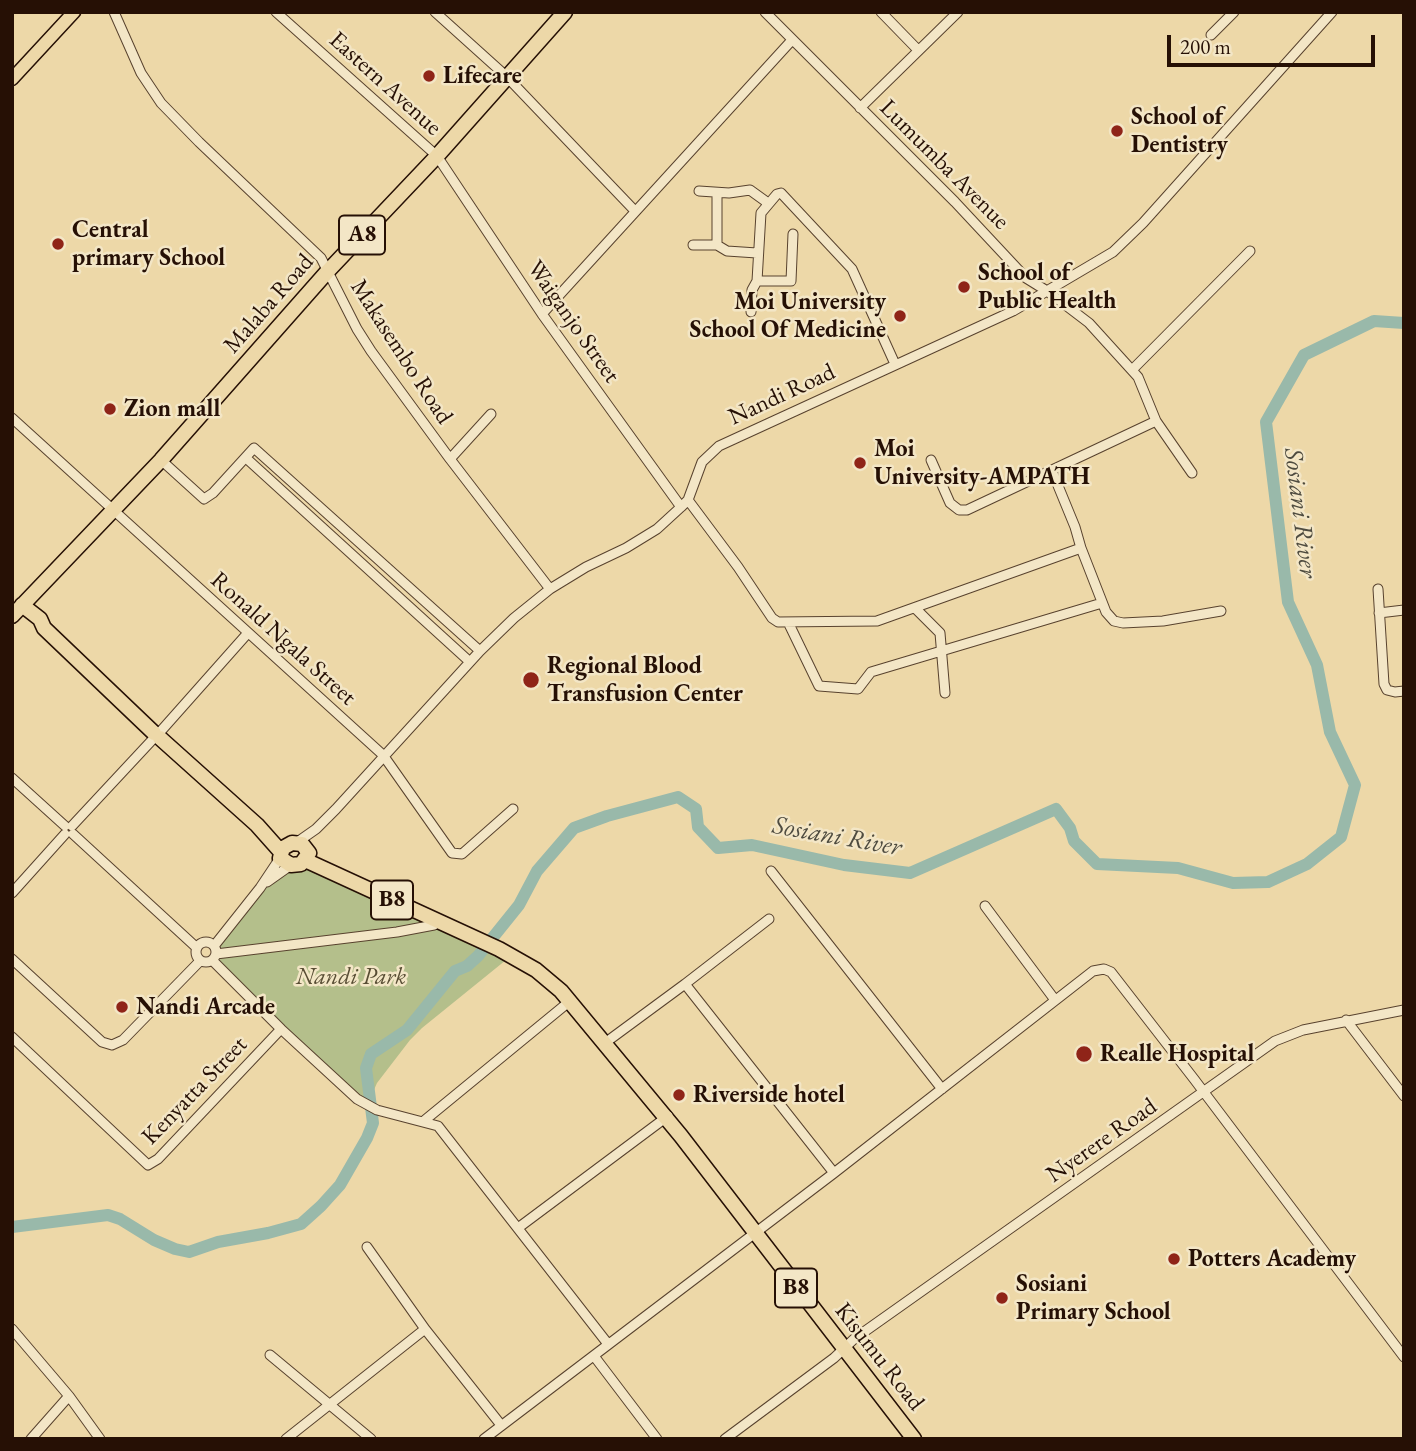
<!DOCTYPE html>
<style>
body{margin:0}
#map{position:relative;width:1416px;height:1451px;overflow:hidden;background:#edd8a8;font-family:"EB Garamond",serif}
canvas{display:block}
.frame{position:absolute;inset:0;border:14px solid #261005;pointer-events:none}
.scale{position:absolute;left:1167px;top:35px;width:208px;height:32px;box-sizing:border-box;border:4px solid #261005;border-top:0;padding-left:9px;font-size:21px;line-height:24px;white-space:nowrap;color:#261005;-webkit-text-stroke:5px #f3e6c6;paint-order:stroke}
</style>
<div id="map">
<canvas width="1416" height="1451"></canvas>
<div class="frame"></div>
<div class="scale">200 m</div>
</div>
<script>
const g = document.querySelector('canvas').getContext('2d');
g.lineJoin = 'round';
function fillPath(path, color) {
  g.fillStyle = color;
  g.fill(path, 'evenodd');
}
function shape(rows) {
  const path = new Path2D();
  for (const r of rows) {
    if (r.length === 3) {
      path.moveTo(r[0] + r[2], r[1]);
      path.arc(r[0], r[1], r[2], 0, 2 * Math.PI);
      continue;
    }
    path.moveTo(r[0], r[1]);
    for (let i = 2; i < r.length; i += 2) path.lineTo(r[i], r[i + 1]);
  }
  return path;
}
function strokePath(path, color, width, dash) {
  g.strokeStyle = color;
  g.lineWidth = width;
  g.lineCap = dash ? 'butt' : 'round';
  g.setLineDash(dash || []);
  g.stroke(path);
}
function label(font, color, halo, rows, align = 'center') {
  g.font = font + ' "EB Garamond",serif';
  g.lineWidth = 5;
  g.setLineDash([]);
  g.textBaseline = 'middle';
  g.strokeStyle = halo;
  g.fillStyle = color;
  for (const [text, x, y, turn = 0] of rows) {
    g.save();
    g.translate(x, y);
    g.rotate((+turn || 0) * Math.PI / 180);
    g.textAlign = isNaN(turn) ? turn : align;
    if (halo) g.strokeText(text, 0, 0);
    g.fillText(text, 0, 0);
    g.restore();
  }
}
const green = shape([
 [301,865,506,960,422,1028,410,1040,377,1083,373,1092,377,1108,357,1098,214,960,217,952,215,945,262,888,292,866]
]);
const river = shape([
 [12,1227,108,1215,120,1219,154,1240,175,1249,189,1252,218,1242,268,1233,301,1224,321,1206,340,1185,367,1138,373,1123,366,1068,371,1054,407,1030,455,971,467,966,478,956,519,905,537,871,574,828,607,816,678,797,696,809,698,827,718,848,752,845,844,865,910,873,1056,809,1070,828,1074,841,1097,864,1178,868,1233,883,1268,882,1307,864,1341,837,1355,785,1330,732,1317,665,1288,602,1266,422,1304,355,1374,321,1404,323]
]);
const minor = shape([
 [114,12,141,73,161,103,199,142,321,258,357,329,371,351,450,459,550,589],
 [276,12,437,156,542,314,681,507],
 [435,12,506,76,635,211],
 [765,12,955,202,1026,278,1047,291,1089,323,1138,377,1156,421,967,510,959,510,950,503,931,460],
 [881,12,918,50],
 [1211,35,1234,12],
 [860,108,958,12],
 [699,191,729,193,750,190,768,203],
 [717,193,717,245,727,251,757,253],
 [693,245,717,245],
 [757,281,791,281,793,234],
 [751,312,752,290,757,281,761,213,777,194,781,193,852,269,895,364],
 [542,314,792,40],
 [1132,370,1250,251],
 [12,418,383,755,452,853,462,854,513,809],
 [1156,421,1192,473],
 [246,458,470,662],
 [450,459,491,414],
 [161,460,204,499,213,493,254,448,480,651],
 [688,500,738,567,772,618,778,622,877,621,1081,548,1075,527,1052,471],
 [1081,548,1106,612,1114,621,1123,623,1163,621,1221,611],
 [1378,589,1384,684,1387,690,1395,692,1404,691],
 [915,608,940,633,945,693],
 [1379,613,1404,610],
 [788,622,819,686,858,689,871,672,1102,603],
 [160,732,247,634],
 [12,778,65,826],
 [72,826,154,738],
 [73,834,197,948],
 [296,843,316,829,336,809,480,651,514,618,550,589,586,567,626,548,657,529,681,507,688,500,702,462,719,446,1013,311,1113,252,1143,223,1332,12],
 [771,871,942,1089],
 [267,882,291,865],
 [12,893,65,834],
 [985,906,1055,1000],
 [206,952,10],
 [214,946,260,888,280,858],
 [216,954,397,932,434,925,437,921],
 [12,959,102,1042,112,1045,123,1040,200,961],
 [212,960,281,1029,357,1099,377,1110,438,1126,608,1344],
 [685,984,769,919],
 [1346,1020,1404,1096],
 [12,1037,148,1165,158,1159,281,1029],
 [609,1040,685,984,834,1173],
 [425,1120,570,1001],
 [518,1228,668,1116],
 [367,1247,425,1329],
 [12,1329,69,1396,100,1439],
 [270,1355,371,1439],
 [594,1356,657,1439],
 [31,1439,69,1396],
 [286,1439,425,1329,501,1425],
 [484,1439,834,1173,1093,971,1104,969,1111,972,1194,1079,1404,1357],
 [725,1439,834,1358,854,1339,1275,1041,1303,1030,1404,1010]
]);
const major = shape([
 [12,79,74,12]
]);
const highway = shape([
 [22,605,40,619,44,628,154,733],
 [12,616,161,460,327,272,437,156,565,12],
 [160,738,257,825,281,852],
 [292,843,302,844,309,853,301,864,291,865,280,858,283,848,292,843],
 [305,860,499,949,536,970,561,991,681,1136,914,1439]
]);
const markers = [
 [429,76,7,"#8f2418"],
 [1117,131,7,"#8f2418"],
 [58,244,7,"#8f2418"],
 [964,287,7,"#8f2418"],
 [900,316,7,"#8f2418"],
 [110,409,7,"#8f2418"],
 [860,463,7,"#8f2418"],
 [531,680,9,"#8f2418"],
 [122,1007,7,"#8f2418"],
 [1084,1054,9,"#8f2418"],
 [679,1095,7,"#8f2418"],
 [1174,1259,7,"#8f2418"],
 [1002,1298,7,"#8f2418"]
];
const shields = [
 [362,235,46],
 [392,900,42],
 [796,1288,42]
];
const shieldNames = [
 ["A8",362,235],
 ["B8",392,900],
 ["B8",796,1288]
];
const poiNames = [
 ["Lifecare",443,76],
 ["School of",1131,117],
 ["Dentistry",1131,145],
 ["Central",72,230],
 ["primary School",72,258],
 ["School of",978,273],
 ["Public Health",978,301],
 ["Moi University",886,302,"right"],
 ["School Of Medicine",886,330,"right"],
 ["Zion mall",124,409],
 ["Moi",874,449],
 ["University-AMPATH",874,477],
 ["Regional Blood",547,666],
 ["Transfusion Center",547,694],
 ["Nandi Arcade",136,1007],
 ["Realle Hospital",1100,1054],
 ["Riverside hotel",693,1095],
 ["Potters Academy",1188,1259],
 ["Sosiani",1016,1284],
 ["Primary School",1016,1312]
];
const streetNames = [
 ["Eastern Avenue",385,84,42],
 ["Lumumba Avenue",944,165,45],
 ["Malaba Road",269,304,-49],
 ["Waiganjo Street",573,322,55],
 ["Makasembo Road",401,352,57],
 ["Nandi Road",782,395,-25],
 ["Ronald Ngala Street",283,639,42],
 ["Kenyatta Street",195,1091,-46],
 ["Nyerere Road",1102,1141,-35],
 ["Kisumu Road",879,1357,52]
];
const parkNames = [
 ["Nandi Park",351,977]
];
const waterNames = [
 ["Sosiani River",1300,513,83],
 ["Sosiani River",837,837,10]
];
fillPath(green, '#b4bf8b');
strokePath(river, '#99b9aa', 12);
strokePath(minor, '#58422e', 11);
strokePath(major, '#261005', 15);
strokePath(highway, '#261005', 17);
strokePath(minor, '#f3e6c6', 9);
strokePath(major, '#edd8a8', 12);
strokePath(highway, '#edd8a8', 14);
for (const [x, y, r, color] of markers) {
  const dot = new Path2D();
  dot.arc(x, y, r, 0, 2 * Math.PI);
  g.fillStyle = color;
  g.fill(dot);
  strokePath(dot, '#f3e6c6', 2.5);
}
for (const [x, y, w] of shields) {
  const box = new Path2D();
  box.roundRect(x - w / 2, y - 19.5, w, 39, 5);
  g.fillStyle = '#f3e6c6';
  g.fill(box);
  strokePath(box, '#261005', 2);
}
label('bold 23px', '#261005', null, shieldNames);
label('bold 24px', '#261005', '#f3e6c6', poiNames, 'left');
label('24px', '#261005', '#f3e6c6', streetNames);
label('italic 24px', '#584d34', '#f3e6c6', parkNames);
label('italic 26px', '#4e4b3f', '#f3e6c6', waterNames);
</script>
